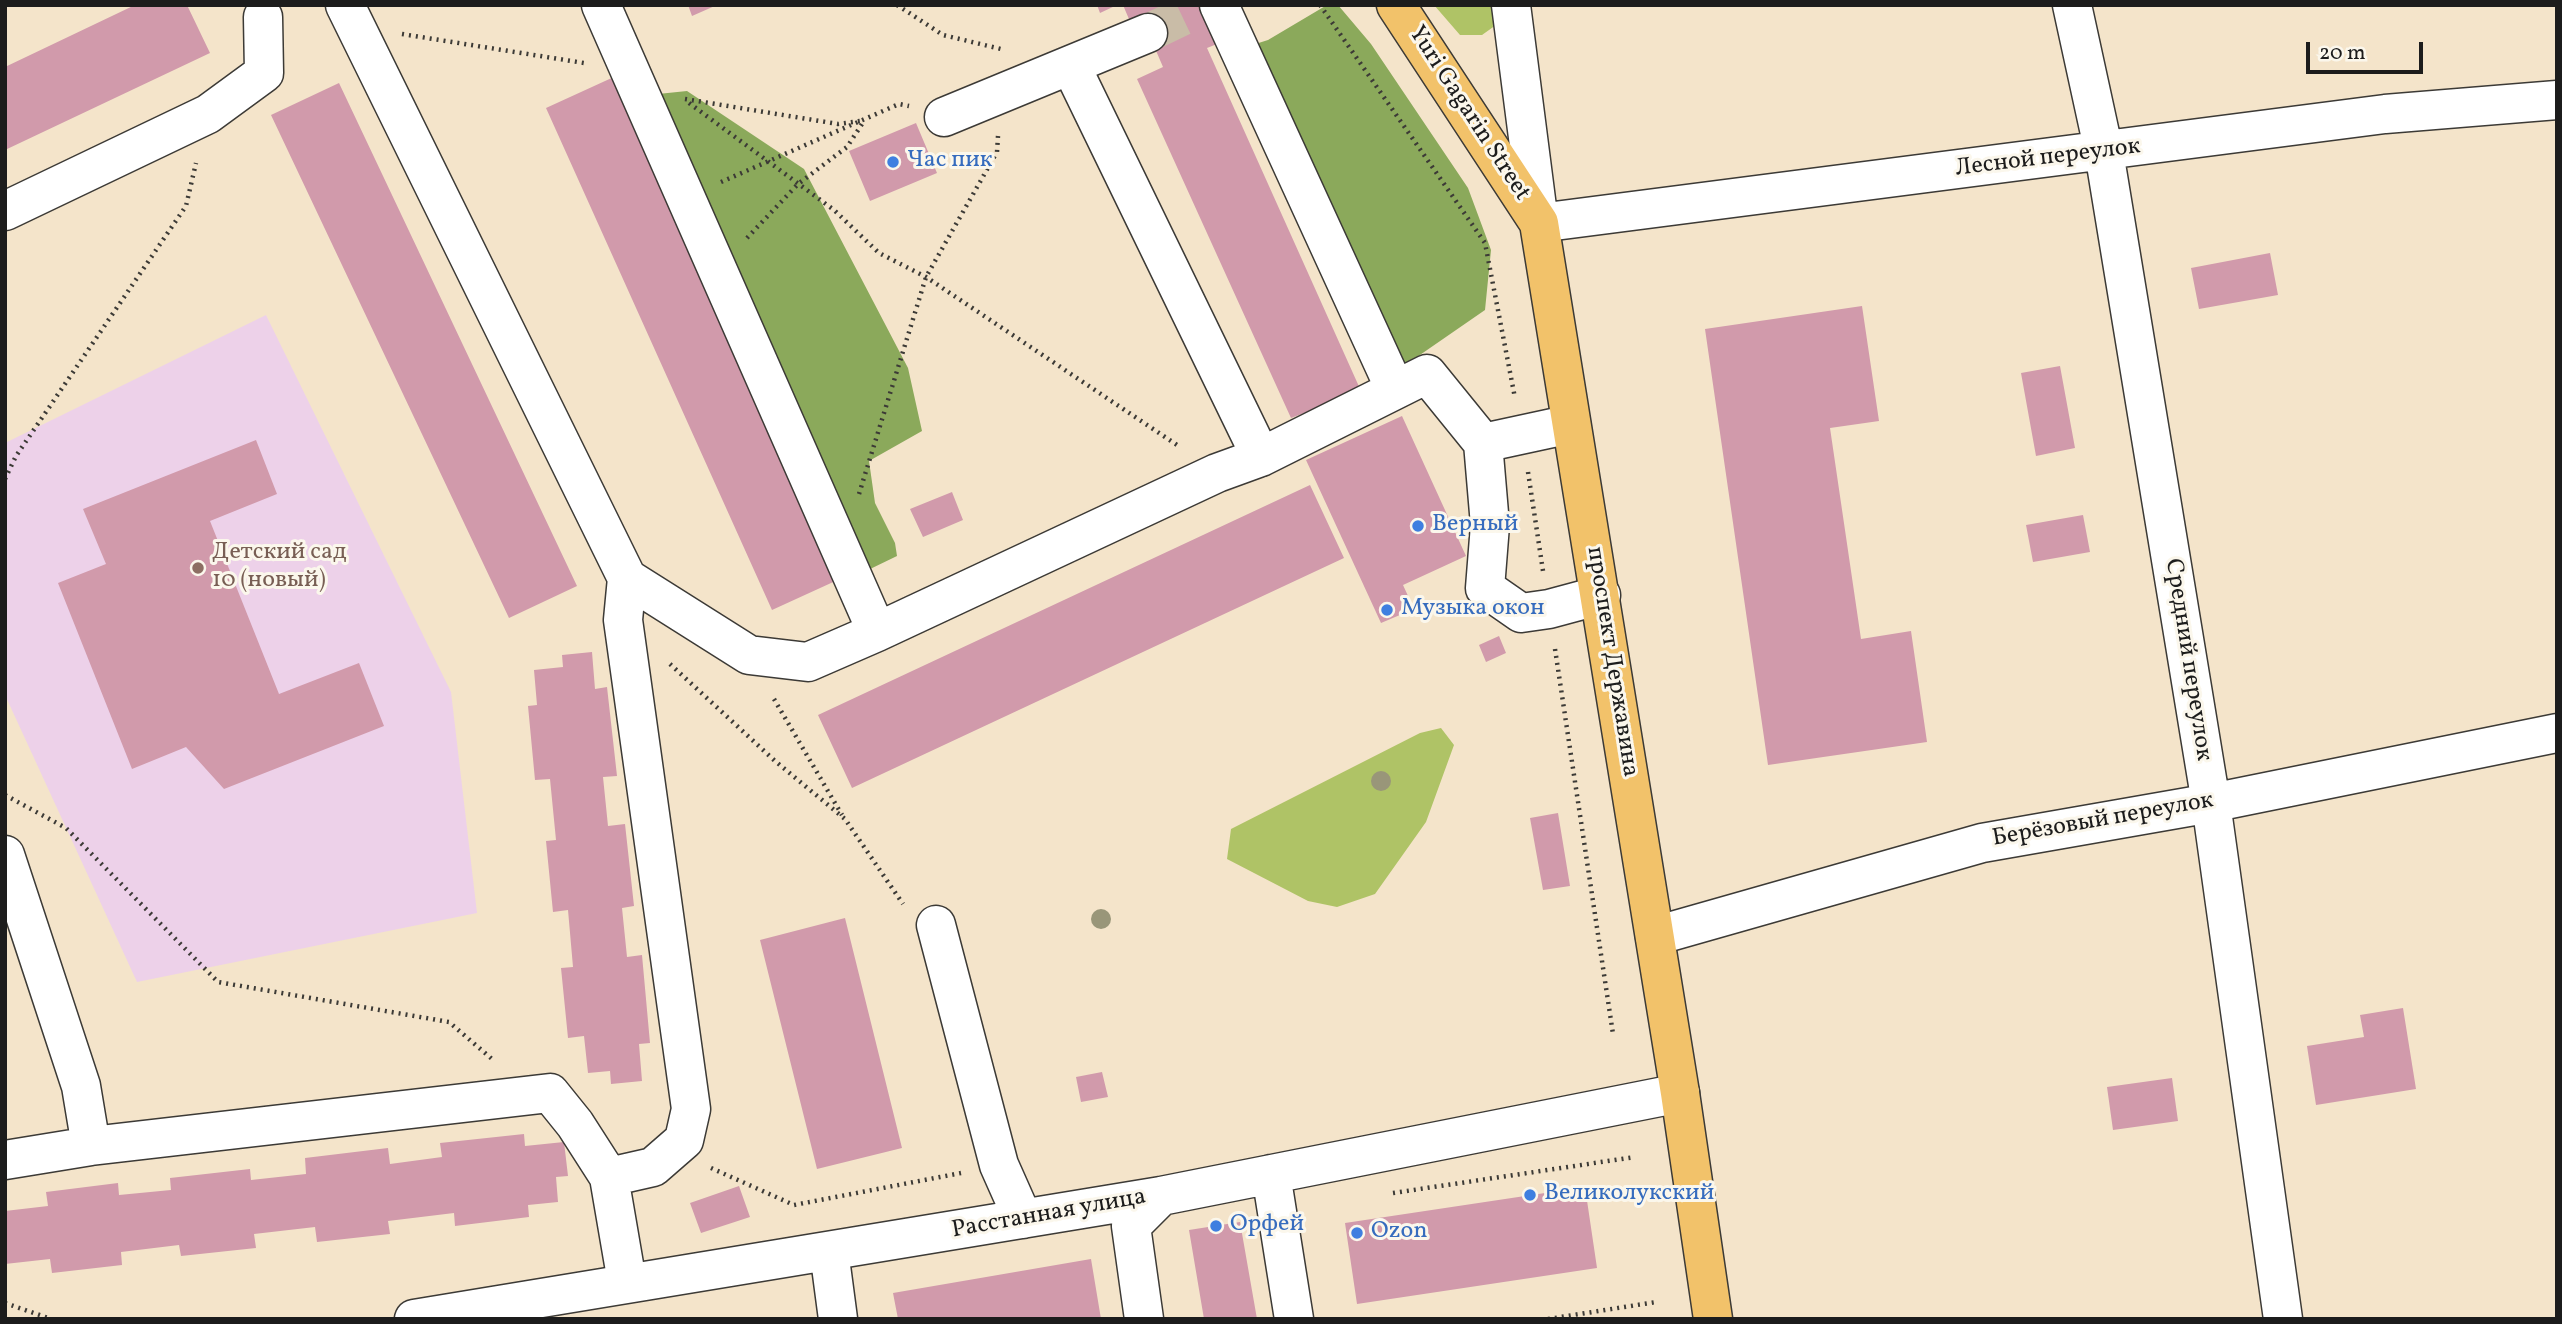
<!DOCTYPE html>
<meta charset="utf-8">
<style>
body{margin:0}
#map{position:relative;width:2562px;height:1324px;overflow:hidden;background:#f4e4ca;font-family:Vollkorn,serif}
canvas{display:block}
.frame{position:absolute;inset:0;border:7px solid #1c1c1c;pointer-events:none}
.scale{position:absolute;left:2306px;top:42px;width:117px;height:32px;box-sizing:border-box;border:4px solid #1c1c1c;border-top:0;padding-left:9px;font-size:21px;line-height:24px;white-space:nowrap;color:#1c1c1c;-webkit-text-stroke:5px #fbf7ec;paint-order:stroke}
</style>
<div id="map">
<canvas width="2562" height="1324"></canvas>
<div class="frame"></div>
<div class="scale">20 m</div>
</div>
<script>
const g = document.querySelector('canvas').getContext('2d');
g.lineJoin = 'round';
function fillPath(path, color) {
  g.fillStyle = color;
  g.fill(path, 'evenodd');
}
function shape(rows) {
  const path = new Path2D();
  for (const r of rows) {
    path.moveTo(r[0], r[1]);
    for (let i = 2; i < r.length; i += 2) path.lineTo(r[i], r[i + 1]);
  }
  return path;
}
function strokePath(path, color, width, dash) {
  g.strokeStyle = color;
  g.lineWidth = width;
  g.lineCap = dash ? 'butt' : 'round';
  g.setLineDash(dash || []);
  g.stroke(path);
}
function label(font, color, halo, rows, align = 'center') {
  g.font = font + ' Vollkorn,serif';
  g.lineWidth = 6;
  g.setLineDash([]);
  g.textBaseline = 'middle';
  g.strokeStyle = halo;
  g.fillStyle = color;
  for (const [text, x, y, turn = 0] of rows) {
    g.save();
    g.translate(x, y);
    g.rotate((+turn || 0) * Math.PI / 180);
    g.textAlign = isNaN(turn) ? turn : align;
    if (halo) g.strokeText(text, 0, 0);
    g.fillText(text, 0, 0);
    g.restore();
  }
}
const built = shape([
 [266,315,451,692,477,913,137,982,5,695,5,443]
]);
const green = shape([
 [1434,5,1494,5,1496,25,1482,35,1460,35],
 [1441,728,1454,745,1426,822,1375,894,1337,907,1308,901,1227,859,1231,829,1420,733]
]);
const forest = shape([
 [1327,5,1338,5,1371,44,1468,188,1491,250,1485,310,1388,377,1224,54,1268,40],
 [687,91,804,169,908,368,922,431,869,461,875,503,895,543,897,556,866,571,658,94]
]);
const building = shape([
 [135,5,187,5,210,53,5,150,5,67],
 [688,5,717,5,692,16],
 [1097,5,1117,5,1100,13],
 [1123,5,1214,5,1222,42,1207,48,1361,391,1291,418,1137,79,1163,67,1148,32,1137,38],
 [616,76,842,578,772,610,546,108],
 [339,83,577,586,509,618,271,115],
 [916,123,937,173,870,201,849,151],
 [2270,253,2278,295,2199,309,2191,268],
 [1862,306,1879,421,1830,428,1861,639,1911,631,1927,742,1768,765,1705,329],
 [2060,366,2075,448,2036,456,2021,373],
 [1402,416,1466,556,1403,585,1414,609,1381,623,1306,460],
 [256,440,277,494,210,521,279,694,359,663,384,726,224,789,186,747,132,769,58,583,106,564,83,509],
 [1310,485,1344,558,852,788,818,715],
 [952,492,963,520,923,537,910,509],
 [2083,515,2090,552,2033,562,2026,525],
 [1499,636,1506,653,1486,662,1479,645],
 [592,652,595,689,607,687,617,776,603,777,608,826,625,824,634,906,622,908,627,957,642,955,650,1043,639,1044,642,1081,611,1084,610,1071,588,1073,584,1036,568,1038,561,968,573,967,568,910,553,912,546,841,556,840,550,779,535,780,528,706,537,705,534,670,563,667,562,655],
 [1558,813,1570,886,1543,890,1530,818],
 [845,918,902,1148,817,1169,760,940],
 [2403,1008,2416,1089,2316,1105,2307,1046,2364,1037,2360,1015],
 [1102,1072,1108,1097,1081,1102,1076,1077],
 [2172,1078,2178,1121,2113,1130,2107,1087],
 [524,1134,525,1146,564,1142,568,1176,556,1177,558,1202,528,1205,529,1217,455,1226,454,1213,388,1221,390,1234,317,1242,315,1227,254,1234,256,1248,181,1256,179,1245,121,1252,122,1265,52,1273,50,1259,5,1264,5,1211,48,1206,46,1192,118,1183,119,1195,171,1190,170,1178,250,1169,251,1180,306,1174,305,1158,388,1148,390,1164,442,1157,440,1143],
 [739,1186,750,1217,701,1233,690,1203],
 [1585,1187,1597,1268,1357,1304,1345,1223],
 [1240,1222,1257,1319,1204,1319,1189,1230],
 [1091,1259,1101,1319,898,1319,893,1293]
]);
const minorTunnel = shape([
 [1148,33,1207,5]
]);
const path = shape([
 [897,5,943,35,1001,49],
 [1320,5,1485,243,1515,398],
 [402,34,584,63],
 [685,99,838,124,860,121],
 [689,103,834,210,879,253,926,277,1180,447],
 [721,182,899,104,909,106],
 [747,238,798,184,847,147,864,121],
 [1528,472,1543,571],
 [5,479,16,456,186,206,196,163],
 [859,494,926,277,997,152,998,136],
 [1555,649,1613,1034],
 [670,664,775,761,845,819,903,904],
 [774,699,842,815],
 [5,795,66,828,218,982,449,1022,492,1059],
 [711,1168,794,1205,961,1173],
 [1393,1193,1635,1157],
 [5,1303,51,1319],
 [1548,1319,1656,1302]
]);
const minor = shape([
 [345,5,627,578,623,620,691,1109,684,1140,653,1167,609,1177,627,1282],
 [601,5,877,632,1217,473,1261,457,1427,374,1483,443],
 [1219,5,1395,389],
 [1511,5,1539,223,2385,114,2557,100],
 [2072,5,2104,152,2211,803,2283,1319],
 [1071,66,1261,457],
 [944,117,1148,33],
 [5,211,208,114,264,73,263,17],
 [1571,424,1483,443,1490,525,1485,588,1521,613,1549,609,1601,595],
 [627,578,749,655,808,662,877,632],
 [5,855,81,1086,91,1146],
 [936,925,999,1165,1023,1219],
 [1655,936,1982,843,2211,803,2557,733],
 [5,1160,91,1146,550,1093,575,1124,609,1177],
 [1271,1174,1294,1319],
 [829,1251,838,1319],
 [414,1319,1161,1196,1680,1093],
 [1144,1319,1131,1226,1161,1196]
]);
const major = shape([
 [1396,5,1539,223,1680,1093,1713,1319]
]);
const trees = [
 [1381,781],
 [1101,919]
];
const markers = [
 [893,162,7,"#3f7fe0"],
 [1418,526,7,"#3f7fe0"],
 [198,568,7,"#8d6e63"],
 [1387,610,7,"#3f7fe0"],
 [1530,1195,7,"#3f7fe0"],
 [1216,1226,7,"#3f7fe0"],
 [1357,1233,7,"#3f7fe0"]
];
const streetNames = [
 ["Yuri Gagarin Street",1468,114,57],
 ["Лесной переулок",2048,159,-7],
 ["Средний переулок",2187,660,81],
 ["проспект Державина",1611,662,81],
 ["Берёзовый переулок",2103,821,-10],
 ["Расстанная улица",1049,1215,-10]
];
const shopNames = [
 ["Час пик",907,162],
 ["Верный",1432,526],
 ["Музыка окон",1401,610],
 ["Великолукский",1544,1195],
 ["Орфей",1230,1226],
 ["Ozon",1371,1233]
];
const educationNames = [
 ["Детский сад",212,554],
 ["10 (новый)",212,582]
];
fillPath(built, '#edd1e9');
fillPath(green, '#afc366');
fillPath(forest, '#8ba95b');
fillPath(building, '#d19aab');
strokePath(minorTunnel, '#c9bca7', 38, [38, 19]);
strokePath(minor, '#3c3a36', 41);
strokePath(major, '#3c3a36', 41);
strokePath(path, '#3c3a36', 4.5, [2, 5]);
strokePath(minor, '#fff', 38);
strokePath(major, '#f2c26a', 38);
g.fillStyle = '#999679';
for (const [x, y] of trees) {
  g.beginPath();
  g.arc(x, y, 10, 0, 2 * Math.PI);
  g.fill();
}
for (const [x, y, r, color] of markers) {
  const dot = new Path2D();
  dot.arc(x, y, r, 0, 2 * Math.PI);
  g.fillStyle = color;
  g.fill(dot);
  strokePath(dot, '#fbf7ec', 2.5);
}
label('24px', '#1c1c1c', '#fbf7ec', streetNames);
label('24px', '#366cbe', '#fbf7ec', shopNames, 'left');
label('24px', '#785e54', '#fbf7ec', educationNames, 'left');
</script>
